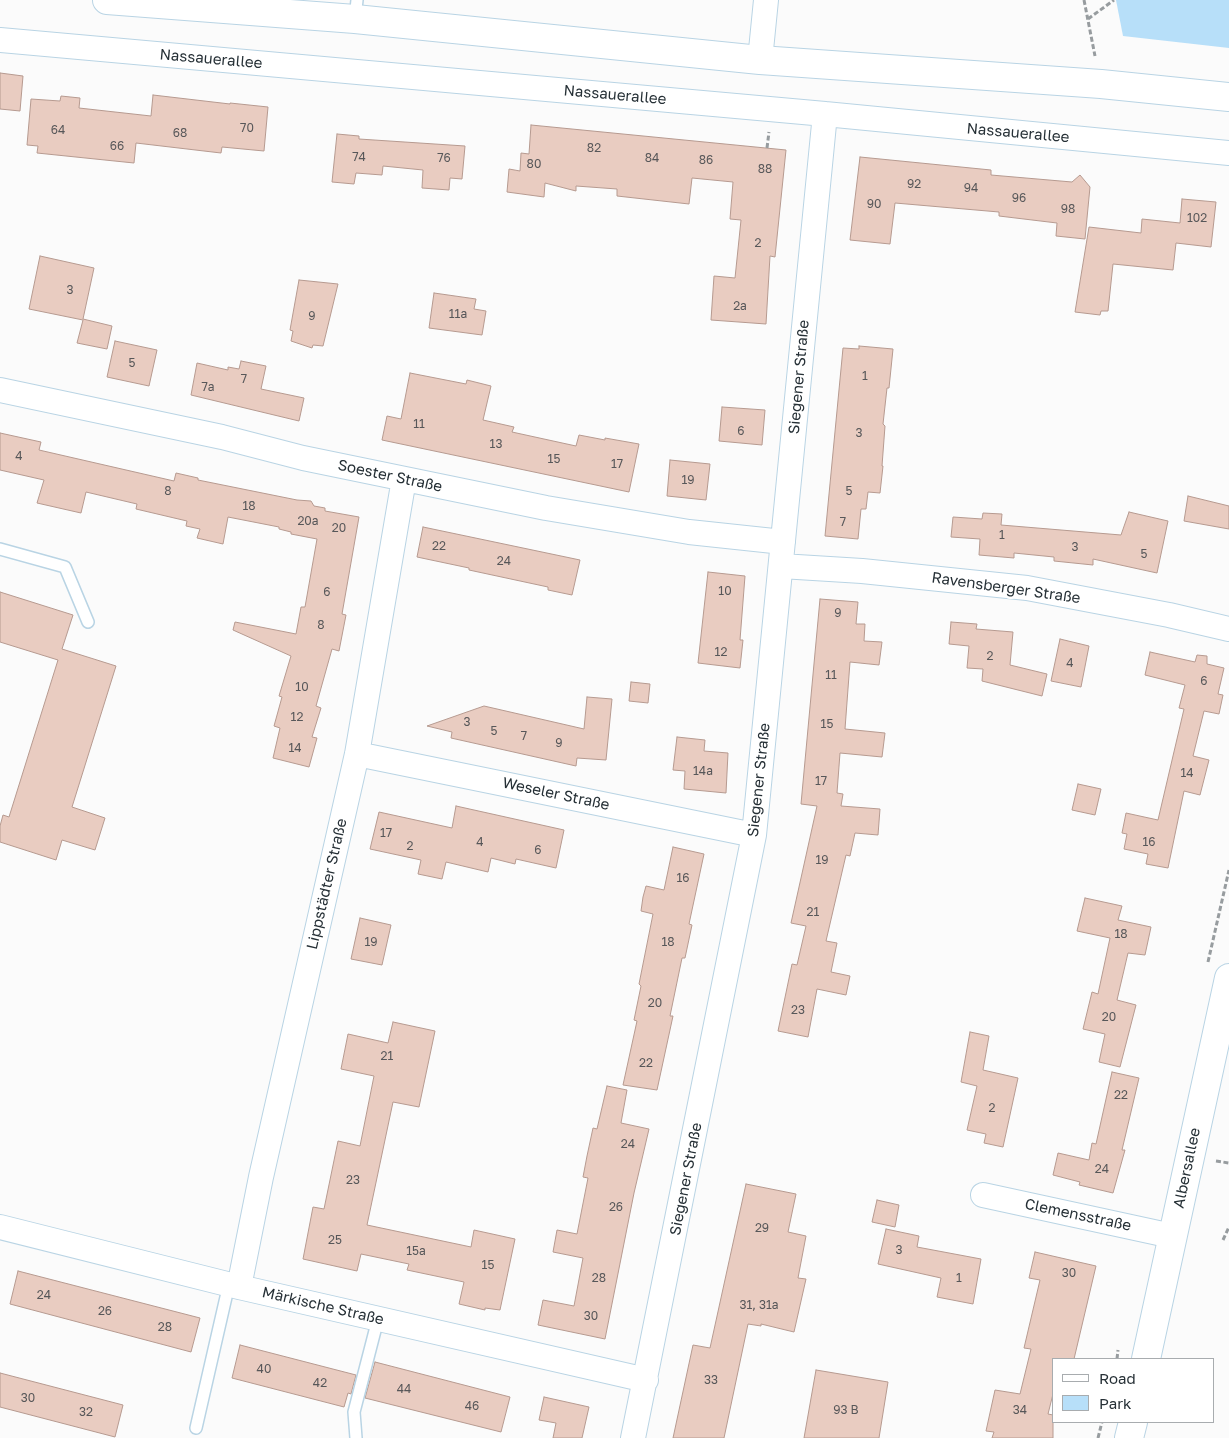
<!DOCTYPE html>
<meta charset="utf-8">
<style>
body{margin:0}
#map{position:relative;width:1229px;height:1438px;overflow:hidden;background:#fbfbfb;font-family:"Golos Text",sans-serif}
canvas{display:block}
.legend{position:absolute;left:1052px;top:1358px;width:162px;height:65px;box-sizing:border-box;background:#fff;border:1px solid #a8acaf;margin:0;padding:6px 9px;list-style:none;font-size:15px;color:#263036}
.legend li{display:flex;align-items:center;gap:10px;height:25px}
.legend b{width:25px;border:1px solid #a8acaf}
</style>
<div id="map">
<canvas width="1229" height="1438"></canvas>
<ul class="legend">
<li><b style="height:6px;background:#fff"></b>Road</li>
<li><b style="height:14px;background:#b7dff9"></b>Park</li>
</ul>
</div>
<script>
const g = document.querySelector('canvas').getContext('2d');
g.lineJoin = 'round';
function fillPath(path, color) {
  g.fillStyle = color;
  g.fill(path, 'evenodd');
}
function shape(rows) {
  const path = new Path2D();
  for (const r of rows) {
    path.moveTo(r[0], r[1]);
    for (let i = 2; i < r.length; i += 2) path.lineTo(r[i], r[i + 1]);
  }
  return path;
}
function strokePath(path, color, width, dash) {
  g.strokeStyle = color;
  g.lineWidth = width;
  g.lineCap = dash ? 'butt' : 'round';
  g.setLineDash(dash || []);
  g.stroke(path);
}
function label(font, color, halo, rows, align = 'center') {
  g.font = font + ' "Golos Text",sans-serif';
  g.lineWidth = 5;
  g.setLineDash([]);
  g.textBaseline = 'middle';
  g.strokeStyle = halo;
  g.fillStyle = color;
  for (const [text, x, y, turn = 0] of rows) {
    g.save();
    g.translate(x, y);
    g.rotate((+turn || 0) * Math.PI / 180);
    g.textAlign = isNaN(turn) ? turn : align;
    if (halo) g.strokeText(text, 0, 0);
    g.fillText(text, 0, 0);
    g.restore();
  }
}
const green = shape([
 [1116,0,1229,0,1229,48,1123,36]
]);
const building = shape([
 [0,73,23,76,20,111,0,109,0,73],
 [153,95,230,104,230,103,268,107,264,151,222,147,221,153,136,143,134,163,37,153,38,146,27,145,31,99,60,101,61,96,80,98,79,108,151,116,153,95],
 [531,125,786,150,775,257,770,256,766,324,711,320,714,276,735,278,741,220,730,219,733,182,692,178,689,204,617,196,617,189,576,186,576,191,545,183,544,197,507,192,509,169,520,171,521,153,529,154,531,125],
 [337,134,359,136,359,139,465,146,462,179,450,178,449,190,422,188,423,170,383,166,382,175,356,173,354,184,332,182,337,134],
 [860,157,991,170,991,175,1072,182,1080,175,1090,187,1085,239,1056,236,1057,223,999,216,999,212,895,203,890,244,850,240,860,157],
 [1182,199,1216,202,1211,247,1176,243,1173,270,1113,264,1108,311,1101,311,1100,315,1075,312,1089,227,1141,233,1142,219,1180,223,1182,199],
 [40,256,94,268,83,319,112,326,107,349,77,343,83,320,29,309,40,256],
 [299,280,338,284,323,346,313,345,312,348,291,341,293,331,290,330,299,280],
 [434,293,476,299,474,309,486,311,482,335,429,328,434,293],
 [115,341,157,350,149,386,107,377,115,341],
 [859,346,893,349,889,388,887,388,883,424,885,426,882,466,883,466,880,493,868,492,866,509,861,509,858,539,825,536,843,348,859,349,859,346],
 [241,361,266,366,261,389,304,398,299,421,191,395,197,363,228,370,228,367,239,369,241,361],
 [410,373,466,384,467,380,491,386,483,420,514,427,512,432,576,446,579,435,605,440,605,438,639,444,629,492,382,440,387,416,401,419,410,373],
 [722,407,765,410,762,445,719,441,722,407],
 [0,433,41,442,39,450,174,481,176,473,198,478,198,480,297,500,311,501,314,506,325,508,325,511,359,517,342,614,346,615,339,651,332,649,316,706,321,708,312,737,317,738,309,767,273,758,280,728,274,726,282,697,279,696,291,656,233,630,235,622,296,634,301,607,305,607,317,539,291,534,291,532,279,529,279,527,228,517,223,544,197,538,200,529,186,526,187,521,136,509,137,504,86,492,81,513,37,503,44,480,0,470,0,433],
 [670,460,710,464,706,500,667,496,670,460],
 [1188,496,1229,506,1229,529,1184,521,1188,496],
 [1129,512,1168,521,1157,573,1093,559,1093,565,1054,561,1054,557,1014,553,1014,558,979,555,980,539,951,537,953,517,982,519,983,513,1002,514,1001,525,1121,535,1129,512],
 [423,527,580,560,572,595,548,590,548,587,469,570,469,568,417,557,423,527],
 [708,572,745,576,740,640,743,640,740,668,698,663,708,572],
 [0,592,73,615,62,649,116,666,72,807,105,818,95,850,62,840,56,860,0,842,0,826,3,815,9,817,58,660,0,642,0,592],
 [820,599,858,602,856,624,865,624,864,641,882,642,879,665,850,662,845,729,885,733,882,757,840,753,837,793,843,794,841,806,880,809,878,835,855,833,850,856,846,855,826,941,837,943,831,972,850,976,846,995,817,989,808,1037,778,1031,792,964,797,965,806,926,791,923,817,806,801,804,820,599],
 [951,622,977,624,976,629,1013,632,1010,665,1047,674,1042,696,982,681,983,669,967,668,969,646,949,644,951,622],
 [1060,639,1089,646,1081,687,1051,681,1060,639],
 [1150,652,1195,662,1197,655,1207,656,1207,664,1224,668,1218,694,1223,695,1219,714,1204,711,1193,756,1209,760,1200,795,1184,791,1168,868,1146,864,1148,854,1124,849,1127,834,1122,833,1126,813,1158,820,1184,709,1179,708,1185,685,1145,675,1150,652],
 [631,682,650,684,648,703,629,701,631,682],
 [587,697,612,699,606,760,577,758,576,766,451,738,452,732,427,726,484,706,584,729,587,697],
 [677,737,705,740,704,751,728,753,726,793,684,789,685,771,673,770,677,737],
 [1078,784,1101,789,1095,815,1072,810,1078,784],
 [456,806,564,830,556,868,516,859,515,864,491,858,488,872,446,862,442,879,418,874,421,860,370,849,379,812,452,828,456,806],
 [673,847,704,854,689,924,692,925,685,958,682,958,670,1016,673,1016,657,1090,623,1085,637,1021,634,1020,641,986,639,984,653,914,641,911,643,897,646,886,664,890,673,847],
 [1085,898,1122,906,1118,920,1151,927,1145,955,1128,953,1117,1000,1136,1005,1120,1067,1099,1062,1105,1034,1083,1029,1092,992,1098,994,1110,938,1077,931,1085,898],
 [360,918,391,925,382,965,351,959,360,918],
 [393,1022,435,1031,419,1107,393,1102,367,1225,471,1247,474,1230,515,1239,500,1310,485,1308,485,1310,459,1304,464,1282,407,1270,409,1264,361,1254,357,1271,303,1259,313,1207,324,1209,338,1141,360,1146,374,1076,341,1069,348,1034,388,1043,393,1022],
 [970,1032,989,1036,983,1070,1018,1078,1003,1147,984,1143,986,1134,967,1130,977,1086,961,1082,970,1032],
 [1112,1072,1139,1078,1122,1150,1125,1150,1113,1193,1079,1185,1080,1182,1053,1175,1058,1153,1089,1160,1092,1143,1096,1144,1112,1072],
 [607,1086,627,1090,621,1123,649,1129,634,1193,605,1339,538,1325,543,1300,574,1306,583,1258,553,1252,557,1230,577,1234,588,1178,583,1177,587,1156,593,1128,597,1129,607,1086],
 [746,1184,796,1194,788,1232,806,1236,798,1278,806,1279,794,1332,761,1324,761,1326,748,1324,724,1438,673,1438,693,1345,710,1348,746,1184],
 [877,1200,899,1205,895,1227,872,1222,877,1200],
 [886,1229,919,1236,917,1247,981,1259,973,1304,937,1297,941,1278,878,1264,886,1229],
 [1035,1252,1096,1266,1074,1359,1053,1359,1053,1394,1048,1414,1053,1415,1053,1438,992,1438,994,1432,986,1431,995,1390,1020,1394,1031,1349,1024,1348,1040,1280,1029,1278,1035,1252],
 [18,1271,200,1318,191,1352,10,1304,18,1271],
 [240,1345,356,1375,351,1394,348,1393,344,1407,232,1378,240,1345],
 [375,1362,510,1397,501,1432,365,1398,375,1362],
 [816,1370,888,1382,879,1438,804,1438,816,1370],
 [0,1373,123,1405,115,1437,0,1407,0,1373],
 [544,1397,589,1407,582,1438,553,1438,556,1423,539,1420,544,1397]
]);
const path = shape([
 [1084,0,1095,56],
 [1088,19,1114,0],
 [767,148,769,132],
 [1208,962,1229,870],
 [1216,1161,1229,1163],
 [1223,1240,1229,1227],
 [1117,1359,1118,1350],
 [1098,1438,1102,1422]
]);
const service = shape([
 [355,19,357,0],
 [0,549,65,567,88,622],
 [196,1428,229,1284],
 [356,1438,354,1412,378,1319]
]);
const minor = shape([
 [0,40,825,114,1229,153],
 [760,60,766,0],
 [0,390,222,437,303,458,546,508,689,532,783,542],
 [781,566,862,571,1027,588,1169,615,1229,629],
 [357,754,754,835],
 [983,1195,1172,1236],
 [0,1227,239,1287,646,1380],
 [239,1287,261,1177,357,754,404,479],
 [633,1438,754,835,825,114]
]);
const tertiary = shape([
 [1146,1359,1229,978],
 [1129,1438,1133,1422]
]);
const secondary = shape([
 [107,0,355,19,760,60,1101,84,1229,97]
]);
const numberNames = [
 ["70",247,128],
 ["64",58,130],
 ["68",180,133],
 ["66",117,146],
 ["82",594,148],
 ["74",359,157],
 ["76",444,158],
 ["84",652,158],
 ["86",706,160],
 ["80",534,164],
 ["88",765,169],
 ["92",914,184],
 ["94",971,188],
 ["96",1019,198],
 ["90",874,204],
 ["98",1068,209],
 ["102",1197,218],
 ["2",758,243],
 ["3",70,290],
 ["2a",740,306],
 ["11a",458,314],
 ["9",312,316],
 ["5",132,363],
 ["1",865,376],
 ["7",244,379],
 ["7a",208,387],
 ["11",419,424],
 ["6",741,431],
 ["3",859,433],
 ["13",496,444],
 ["4",19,456],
 ["15",554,459],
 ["17",617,464],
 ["19",688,480],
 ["8",168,491],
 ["5",849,491],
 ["18",249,506],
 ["20a",308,521],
 ["7",843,522],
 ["20",339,528],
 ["1",1002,535],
 ["22",439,546],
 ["3",1075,547],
 ["5",1144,554],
 ["24",504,561],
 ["10",725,591],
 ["6",327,592],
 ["9",838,613],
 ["8",321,625],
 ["12",721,652],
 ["2",990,656],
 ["4",1070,663],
 ["11",831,675],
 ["6",1204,681],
 ["10",302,687],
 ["12",297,717],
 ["3",467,722],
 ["15",827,724],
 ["5",494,731],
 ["7",524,736],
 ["9",559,743],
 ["14",295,748],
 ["14a",703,771],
 ["14",1187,773],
 ["17",821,781],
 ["17",386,833],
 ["4",480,842],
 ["16",1149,842],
 ["2",410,846],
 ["6",538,850],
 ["19",822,860],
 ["16",683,878],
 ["21",813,912],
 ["18",1121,934],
 ["19",371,942],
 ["18",668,942],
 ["20",655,1003],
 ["23",798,1010],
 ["20",1109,1017],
 ["21",387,1056],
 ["22",646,1063],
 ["22",1121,1095],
 ["2",992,1108],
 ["24",628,1144],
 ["24",1102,1169],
 ["23",353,1180],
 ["26",616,1207],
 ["29",762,1228],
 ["25",335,1240],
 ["3",899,1250],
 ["15a",416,1251],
 ["15",488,1265],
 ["30",1069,1273],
 ["28",599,1278],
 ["1",959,1278],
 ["24",44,1295],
 ["31, 31a",759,1305],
 ["26",105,1311],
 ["30",591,1316],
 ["28",165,1327],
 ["40",264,1369],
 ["33",711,1380],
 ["42",320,1383],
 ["44",404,1389],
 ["30",28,1398],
 ["46",472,1406],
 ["93 B",846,1410],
 ["34",1020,1410],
 ["32",86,1412]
];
const streetNames = [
 ["Nassauerallee",211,59,5],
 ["Nassauerallee",615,95,5],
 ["Nassauerallee",1018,133,5],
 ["Siegener Straße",799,377,-85],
 ["Soester Straße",390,476,12],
 ["Ravensberger Straße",1006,588,8],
 ["Siegener Straße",759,780,-84],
 ["Weseler Straße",556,794,12],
 ["Lippstädter Straße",327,884,-77],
 ["Albersallee",1187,1168,-78],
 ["Siegener Straße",686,1179,-79],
 ["Clemensstraße",1078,1215,12],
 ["Märkische Straße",323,1306,13]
];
fillPath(green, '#b7dff9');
fillPath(building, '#e9ccc1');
strokePath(building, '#b69a90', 1);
strokePath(service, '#b9d4e4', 14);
strokePath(minor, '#b9d4e4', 26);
strokePath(tertiary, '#b9d4e4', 30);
strokePath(secondary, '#b9d4e4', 30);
strokePath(path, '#979c9f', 3, [5, 2.5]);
strokePath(service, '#fff', 11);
strokePath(minor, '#fff', 24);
strokePath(tertiary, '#fff', 28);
strokePath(secondary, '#fff', 28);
label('12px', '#575759', null, numberNames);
label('15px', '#263036', '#fff', streetNames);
</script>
